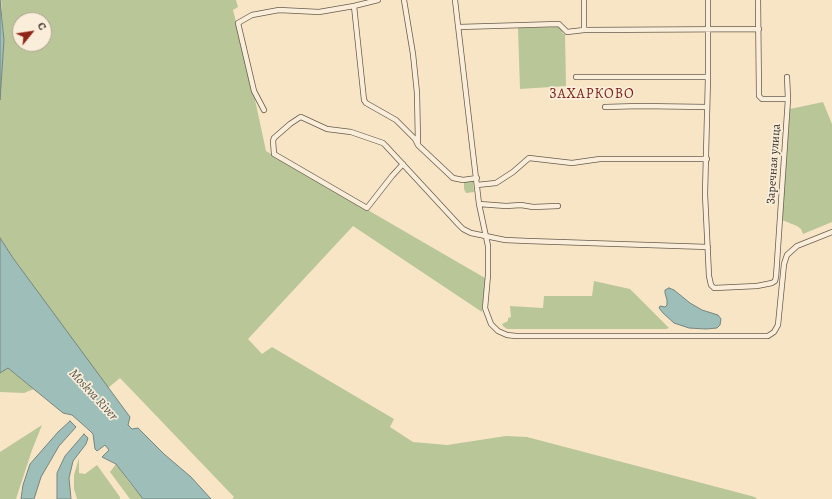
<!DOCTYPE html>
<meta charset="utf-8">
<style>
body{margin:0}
#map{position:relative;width:832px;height:499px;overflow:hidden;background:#f8e5c6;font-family:Alegreya,serif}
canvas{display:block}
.north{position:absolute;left:12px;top:12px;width:40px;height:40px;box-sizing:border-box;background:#faeeda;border:1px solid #aca292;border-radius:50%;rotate:60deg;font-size:11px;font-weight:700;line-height:16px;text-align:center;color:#372f25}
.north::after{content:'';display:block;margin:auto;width:14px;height:18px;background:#8f2418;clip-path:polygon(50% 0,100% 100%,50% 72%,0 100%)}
</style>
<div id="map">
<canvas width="832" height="499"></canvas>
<div class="north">С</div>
</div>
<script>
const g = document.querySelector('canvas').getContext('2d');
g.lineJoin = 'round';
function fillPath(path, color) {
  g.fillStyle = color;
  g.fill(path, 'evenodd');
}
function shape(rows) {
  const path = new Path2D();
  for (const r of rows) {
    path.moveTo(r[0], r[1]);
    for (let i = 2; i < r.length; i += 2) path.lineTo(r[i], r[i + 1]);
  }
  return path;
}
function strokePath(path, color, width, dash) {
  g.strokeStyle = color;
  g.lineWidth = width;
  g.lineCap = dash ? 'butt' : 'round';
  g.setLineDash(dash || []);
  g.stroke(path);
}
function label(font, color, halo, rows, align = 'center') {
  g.font = font + ' Alegreya,serif';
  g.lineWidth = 3.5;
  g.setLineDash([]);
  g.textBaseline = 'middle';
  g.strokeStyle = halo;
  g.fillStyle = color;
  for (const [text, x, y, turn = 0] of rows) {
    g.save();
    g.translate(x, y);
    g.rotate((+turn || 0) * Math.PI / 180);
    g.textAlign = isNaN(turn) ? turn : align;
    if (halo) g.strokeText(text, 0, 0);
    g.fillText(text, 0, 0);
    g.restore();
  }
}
const green = shape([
 [1,0,236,0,238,7,233,10,251,81,266,151,485,278,482,312,353,226,248,339,262,354,272,347,394,419,390,427,413,442,447,445,506,436,527,437,755,497,757,499,232,499,234,497,120,378,108,388,13,258,0,238,0,100,4,40],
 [20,20,44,20,44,44,20,44],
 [561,27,563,34,565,34,566,86,520,89,518,28],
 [823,102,832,124,832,222,803,234,801,229,797,226,782,220,790,109],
 [473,180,474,192,466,193,464,189,464,181],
 [594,281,630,289,669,328,666,329,507,329,503,326,502,324,508,321,508,318,511,317,510,306,543,308,544,296,592,296],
 [8,368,34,389,24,393,0,392,0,373],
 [42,425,32,450,16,499,0,499,0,452],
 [79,458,79,473,85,474,97,465,120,497,120,499,77,499,74,489,74,475],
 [116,464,129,482,143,499,130,499,110,472]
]);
const water = shape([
 [0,0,4,40,0,100,0,0],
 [0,238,13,258,130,417,128,425,132,429,138,428,164,454,191,477,211,499,143,499,116,464,102,457,109,450,105,445,97,451,95,449,93,434,89,430,72,415,63,413,8,368,0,373,0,238],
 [669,288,674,290,690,303,702,310,718,315,721,319,720,325,717,328,706,329,689,328,674,323,663,313,659,308,660,306,665,307,667,305,667,300,665,293,665,290,669,288],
 [70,421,76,427,59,446,41,477,34,499,21,499,23,485,30,464,58,432,70,421],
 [84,434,88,438,86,444,73,461,69,478,71,499,57,499,57,473,65,456,84,434]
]);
const minor = shape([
 [404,0,413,54,417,93,418,143],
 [455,0,479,204,488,246,488,275,485,308,491,324,498,331,507,335,516,336,768,336,774,332,778,325,784,264,787,255,797,246,832,232],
 [708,0,708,77,705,194,709,276,711,285,714,288,757,286,772,283,775,281,776,277,788,99,762,99,759,96,758,0],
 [354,6,364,100,366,103,396,120,415,139,418,145,453,178,463,180,477,178],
 [459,27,559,24,567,32,584,30,759,29],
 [584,30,584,0],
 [576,77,708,77],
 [787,77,788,99],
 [605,107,640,106,707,107],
 [264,110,254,91,238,23,252,15,279,10,319,12,354,6,378,0],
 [403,164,392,176,367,208,274,154,273,141,274,138,290,124,299,118,301,117,327,129,351,132,383,143,386,146,459,225,463,229,471,233,505,240,528,241,708,247],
 [477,185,496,183,513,172,529,158,572,163,600,159,707,159],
 [479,204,506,206,521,205,533,207,558,206]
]);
const streetNames = [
 ["Заречная улица",774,164,-86]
];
const waterNames = [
 ["Moskva River",93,395,47]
];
const quarterNames = [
 ["ЗАХАРКОВО",592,95]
];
fillPath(green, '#b9c698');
fillPath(water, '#9ebeb9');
strokePath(water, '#75857e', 1);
strokePath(minor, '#675c4d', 6);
strokePath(minor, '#faeeda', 4.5);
label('12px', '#372f25', '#faeeda', streetNames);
label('italic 13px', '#51534a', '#faeeda', waterNames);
g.letterSpacing = '1px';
label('14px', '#7a1f14', '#faeeda', quarterNames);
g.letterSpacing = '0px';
</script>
